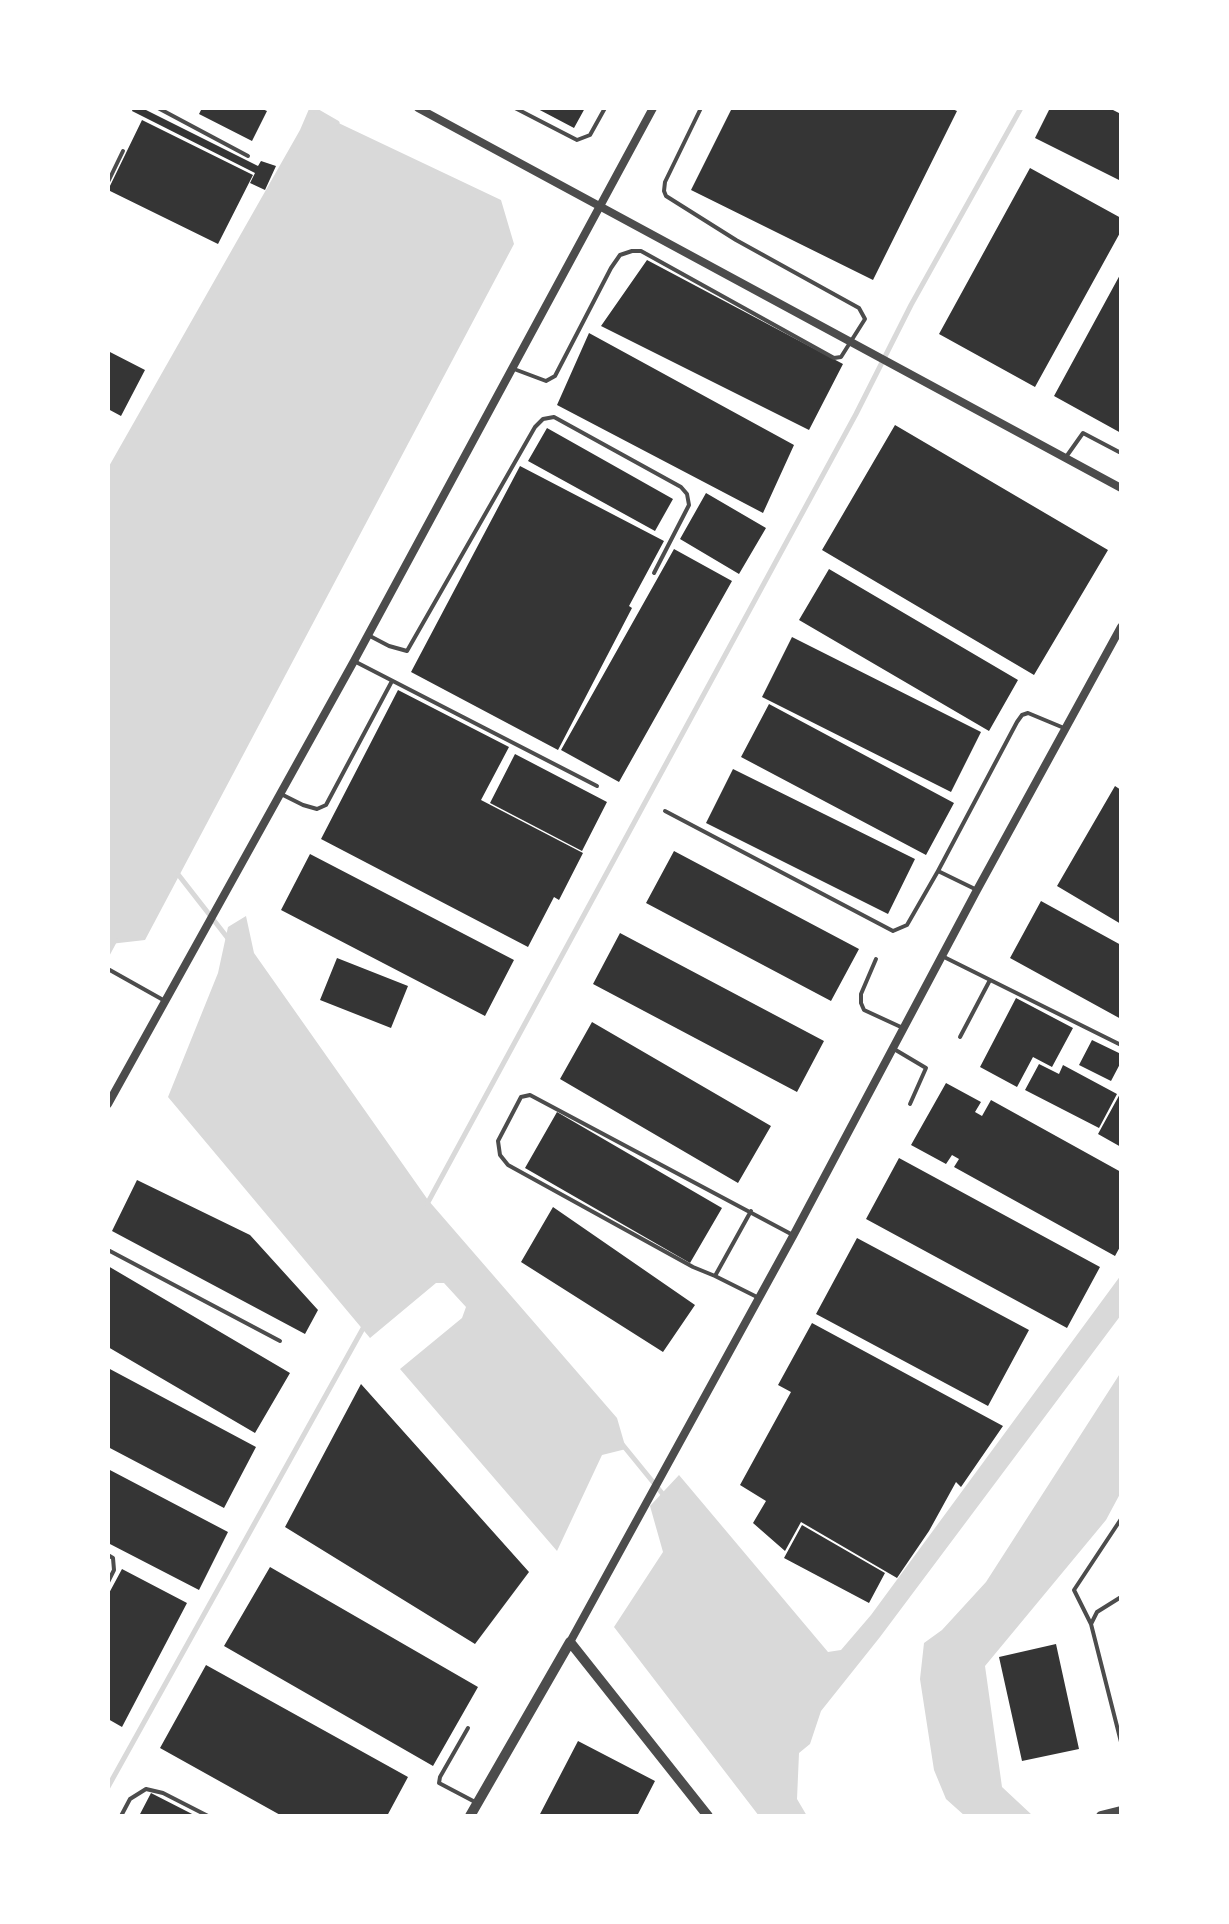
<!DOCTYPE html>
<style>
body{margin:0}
#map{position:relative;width:1229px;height:1924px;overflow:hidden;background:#fff;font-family:Commissioner,sans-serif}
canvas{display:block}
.frame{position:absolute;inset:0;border:110px solid #fff;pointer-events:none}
</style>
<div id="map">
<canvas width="1229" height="1924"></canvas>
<div class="frame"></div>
</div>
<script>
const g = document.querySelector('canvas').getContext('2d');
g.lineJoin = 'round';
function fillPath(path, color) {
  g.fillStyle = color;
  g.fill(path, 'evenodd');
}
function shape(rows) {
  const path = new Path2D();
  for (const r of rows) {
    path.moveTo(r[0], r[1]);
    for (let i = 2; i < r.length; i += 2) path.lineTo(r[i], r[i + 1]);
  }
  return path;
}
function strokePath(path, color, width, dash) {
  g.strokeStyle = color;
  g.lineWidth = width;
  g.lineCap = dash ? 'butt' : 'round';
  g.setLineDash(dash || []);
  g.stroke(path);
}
const water = shape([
 [309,109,501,200,514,244,145,940,110,944,108,943,108,468,300,130],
 [246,916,254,953,428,1200,617,1418,626,1449,602,1455,557,1551,400,1369,462,1318,466,1307,444,1283,436,1283,370,1338,168,1097,218,973,228,927],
 [1121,1275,1121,1315,880,1637,821,1711,810,1744,799,1753,797,1799,807,1816,759,1816,614,1627,663,1552,650,1506,679,1475,828,1652,841,1650,871,1615],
 [1121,1372,1121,1492,1106,1520,985,1666,1002,1787,1032,1815,965,1816,946,1799,934,1770,920,1679,924,1643,942,1630,986,1582]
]);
const stream = shape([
 [311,108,337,123],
 [177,873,230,941],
 [108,953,115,940],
 [427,1204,856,414,911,305,1021,108],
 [622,1444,666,1498],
 [108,1787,366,1323]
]);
const building = shape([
 [133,108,142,108,258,166,261,161,276,166,265,190,250,183,255,173,132,111],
 [202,108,260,108,267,111,252,141,199,114],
 [536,108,585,108,574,128],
 [732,108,950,108,957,111,873,280,691,190],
 [1050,108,1109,108,1121,114,1121,181,1035,138],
 [142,120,253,175,218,244,108,190],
 [1030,168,1121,218,1121,231,1035,387,939,334],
 [647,260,843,364,809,430,601,326],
 [1121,273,1121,433,1054,396],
 [589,333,794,445,763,513,557,405],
 [108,351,145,370,121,416,108,409],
 [895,425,1108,550,1034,675,822,550],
 [547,428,673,499,655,531,528,461],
 [520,466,664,541,629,606,632,608,558,750,411,672],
 [706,493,766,528,739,574,680,539],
 [674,549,732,581,619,782,561,750],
 [829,569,1018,680,989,731,799,620],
 [792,637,981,732,951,792,762,697],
 [398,690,509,747,481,800,583,853,559,900,554,897,528,947,321,839],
 [769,704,954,803,926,855,741,757],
 [515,754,607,802,582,851,490,803],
 [733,769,915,859,888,914,706,823],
 [1115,786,1121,790,1121,924,1057,886],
 [674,851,859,949,831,1001,646,903],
 [310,854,514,960,485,1016,281,910],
 [1041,901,1121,945,1121,1019,1010,958],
 [620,933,824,1041,797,1092,593,984],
 [337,958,408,986,391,1028,320,1000],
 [1016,998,1073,1028,1052,1067,1033,1057,1017,1087,980,1067],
 [592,1022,771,1126,738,1183,560,1079],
 [1092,1040,1121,1054,1121,1062,1111,1081,1079,1065],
 [1039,1064,1059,1074,1063,1065,1117,1094,1099,1128,1025,1090],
 [946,1083,981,1102,975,1112,982,1116,991,1100,1121,1172,1121,1245,1115,1256,954,1167,959,1159,952,1155,946,1164,911,1145],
 [1121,1092,1121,1147,1098,1134],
 [557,1112,722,1208,690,1263,525,1168],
 [899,1158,1100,1267,1067,1328,866,1219],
 [137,1180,250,1235,318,1310,305,1334,112,1231],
 [553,1207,695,1305,663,1352,521,1262],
 [857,1238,1029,1330,988,1406,816,1314],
 [108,1266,290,1373,255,1433,108,1347],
 [812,1323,1003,1426,961,1487,956,1482,929,1531,897,1578,801,1522,785,1551,753,1523,766,1501,740,1485,791,1392,778,1385],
 [108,1368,256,1447,224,1508,108,1447],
 [361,1384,529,1572,475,1644,285,1527],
 [108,1469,228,1532,199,1590,108,1543],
 [802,1525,885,1573,869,1603,784,1558],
 [270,1567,478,1687,433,1766,224,1646],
 [122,1569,187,1603,122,1727,108,1719,108,1595],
 [1056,1644,1079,1749,1022,1761,999,1657],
 [206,1665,408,1777,387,1816,282,1816,160,1748],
 [578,1741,655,1781,637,1816,539,1816],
 [151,1793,196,1816,139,1816]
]);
const service = shape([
 [158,108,248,156],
 [515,108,577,140,590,135,605,108],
 [108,182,123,151],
 [514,369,546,381,555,376,611,268,620,255,632,251,641,251,834,358,841,357,865,319,859,308,736,240,666,196,664,191,665,182,701,108],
 [1066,457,1083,433,1121,453],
 [368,635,389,646,407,651,535,427,543,419,554,417,681,487,687,494,689,505,654,573],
 [354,661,597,786],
 [281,794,303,805,317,809,326,805,392,681],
 [665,811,893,931,907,925,938,871],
 [977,890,938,871,1017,722,1022,715,1028,713,1064,728],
 [942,956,1121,1045],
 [876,959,861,994,861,1003,864,1010,903,1028],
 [108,969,165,1001],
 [960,1037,990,980],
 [894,1049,926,1068,910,1104],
 [751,1211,715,1276,759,1298],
 [108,1250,280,1341],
 [715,1276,693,1267,508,1165,500,1155,498,1141,521,1097,530,1095,791,1234],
 [108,1555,113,1558,114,1570,108,1582],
 [1121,1597,1097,1612,1091,1624,1121,1742],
 [1091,1624,1074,1590,1121,1519],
 [468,1728,440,1777,439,1783,477,1803],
 [121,1816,130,1799,146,1789,163,1793,208,1816]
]);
const minor = shape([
 [418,108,1121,488],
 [108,1104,354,661,653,108],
 [570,1642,793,1236,977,890,1121,627]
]);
const tertiary = shape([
 [470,1816,570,1642,708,1816],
 [1101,1816,1121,1811]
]);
fillPath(water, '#d9d9d9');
strokePath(stream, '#d9d9d9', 5);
fillPath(building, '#353535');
strokePath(service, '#4c4c4c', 4);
strokePath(minor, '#4c4c4c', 8);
strokePath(tertiary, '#4c4c4c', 10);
</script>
